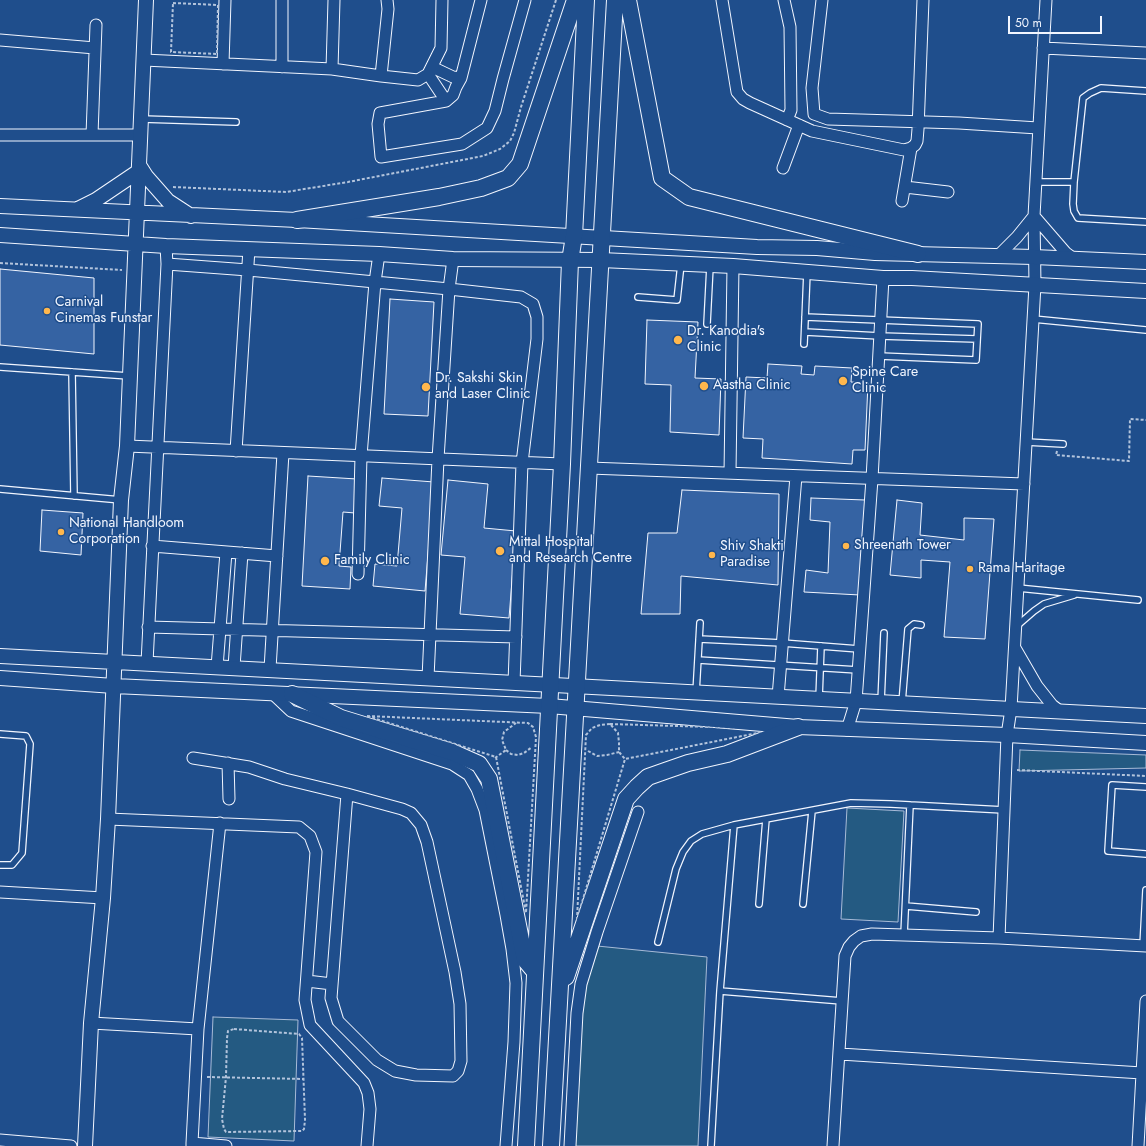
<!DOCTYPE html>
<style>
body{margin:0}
#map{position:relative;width:1146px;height:1146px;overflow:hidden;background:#1f4e8c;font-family:Jost,sans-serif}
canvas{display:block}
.scale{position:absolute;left:1008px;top:16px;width:94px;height:18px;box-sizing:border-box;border:2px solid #f2f6ff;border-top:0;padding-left:5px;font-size:12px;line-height:14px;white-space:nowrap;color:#f2f6ff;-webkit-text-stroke:3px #1f4e8c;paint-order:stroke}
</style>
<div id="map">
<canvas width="1146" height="1146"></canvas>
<div class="scale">50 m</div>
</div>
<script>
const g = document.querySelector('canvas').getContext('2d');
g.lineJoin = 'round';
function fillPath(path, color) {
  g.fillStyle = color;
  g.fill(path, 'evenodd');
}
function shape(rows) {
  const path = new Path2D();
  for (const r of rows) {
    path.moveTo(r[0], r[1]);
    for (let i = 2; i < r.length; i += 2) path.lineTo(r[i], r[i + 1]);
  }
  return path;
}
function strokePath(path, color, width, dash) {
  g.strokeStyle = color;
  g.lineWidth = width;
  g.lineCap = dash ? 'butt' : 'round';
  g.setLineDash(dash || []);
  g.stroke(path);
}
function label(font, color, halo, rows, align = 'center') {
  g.font = font + ' Jost,sans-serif';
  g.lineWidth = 3;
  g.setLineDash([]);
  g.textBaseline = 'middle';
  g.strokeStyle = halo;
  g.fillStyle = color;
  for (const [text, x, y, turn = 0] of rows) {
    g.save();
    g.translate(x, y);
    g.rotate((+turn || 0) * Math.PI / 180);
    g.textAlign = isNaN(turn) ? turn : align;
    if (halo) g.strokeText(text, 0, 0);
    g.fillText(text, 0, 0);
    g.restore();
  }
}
const green = shape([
 [1020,750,1146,755,1146,768,1019,771,1020,750],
 [847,808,904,811,898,922,841,919,847,808],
 [597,946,707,957,698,1146,575,1146,582,994,597,946],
 [213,1017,298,1020,294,1141,208,1137,213,1017]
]);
const building = shape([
 [0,269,94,278,94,354,0,345,0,269],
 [390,299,434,302,428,416,384,414,390,299],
 [647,320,698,322,695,378,721,379,719,435,670,432,671,385,645,384,647,320],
 [768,364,802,366,801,374,814,375,815,366,852,368,851,382,868,383,865,450,853,450,852,464,762,458,763,439,743,438,746,377,767,378,768,364],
 [308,476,357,479,355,513,343,512,339,566,351,567,350,589,302,586,308,476],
 [382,478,434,482,425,591,373,586,375,564,397,566,402,508,379,506,382,478],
 [448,480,488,484,484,528,516,531,509,618,460,614,465,557,441,555,448,480],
 [682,490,779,494,778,585,681,576,680,614,641,614,648,533,677,533,682,490],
 [811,498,865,500,860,595,804,592,806,570,828,573,830,522,810,520,811,498],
 [897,500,922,503,920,535,964,540,964,518,994,519,985,639,944,637,950,562,921,560,921,578,890,575,897,500],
 [42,510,83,513,81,555,40,551,42,510]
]);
const path = shape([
 [173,3,218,5,217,54,171,52,173,3],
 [173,187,286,192,348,182,483,156,500,149,510,141,514,133,521,107,556,0],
 [0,263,122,270],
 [1057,451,1056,455,1129,461,1130,419,1146,420],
 [367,716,528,723,533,727,536,737,526,913,496,757,367,716],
 [610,724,778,729,625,759,577,919,586,735,592,728,600,725,610,724],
 [611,725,618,733,619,743,619,752,625,759],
 [506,750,511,754,518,755,524,753,532,747],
 [588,751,597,756,607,755,619,752],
 [495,758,506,750,502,740,504,732,516,723],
 [1017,770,1146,776],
 [234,1029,299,1034,302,1038,305,1120,304,1129,302,1131,226,1132,224,1129,222,1119,226,1077,227,1038,228,1031,234,1029],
 [207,1077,303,1079]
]);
const service = shape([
 [142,119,236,122],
 [1036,182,1074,182,1083,98,1090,93,1101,88,1146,91],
 [1074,182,1073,204,1074,211,1078,218,1146,222],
 [638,297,677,300,681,264],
 [805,317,978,324,976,360,879,356],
 [1033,319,1146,330],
 [707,324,710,266],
 [805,332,880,336,977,339],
 [804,344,807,272],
 [0,367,129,376],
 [72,372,74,496],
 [1026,442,1063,444],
 [0,489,121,500],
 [1018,588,1138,600],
 [1017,627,1019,624,1034,611,1044,604,1074,595],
 [699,639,782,643,859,649],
 [698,660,858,670],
 [696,693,700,623],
 [819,699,821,646],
 [881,702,884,633],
 [902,703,908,629,914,624,921,625],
 [0,734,26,736,30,744,22,853,12,865,0,865],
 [1146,787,1112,785,1108,851,1146,854],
 [759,904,766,819],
 [803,904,812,811],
 [906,906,976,912],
 [904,935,910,805],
 [658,942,676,869,683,852,691,841,702,834,734,825],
 [1143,946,1146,890],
 [720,991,842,1001],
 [711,1146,720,991,734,825,851,803,891,804,1004,810]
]);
const minor = shape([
 [282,0,282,67],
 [481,0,461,78,456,87,453,95,446,101,380,113,378,124,381,157,462,144,487,128,495,111,503,79,525,0],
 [722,0,737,92,743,99,750,103,812,131,904,150,911,148,915,145,917,141,918,129,923,0],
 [784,0,790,27,791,110,787,120],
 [822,0,812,88,814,114,828,119,959,123,1038,128],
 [1046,0,1034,216,1035,285,1011,709,1007,735,999,938,1146,946],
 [0,40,95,48],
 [1043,48,1146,53],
 [144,60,332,69,381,76,418,80,428,74,441,48,442,0],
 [223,64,225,0],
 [432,67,453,77,461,78],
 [332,69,334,0],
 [428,74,446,101],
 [381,76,388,9,387,0],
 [0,135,140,135],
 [92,135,96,25],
 [783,168,799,125],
 [905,187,948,192],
 [902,201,911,148],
 [997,257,1017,237,1034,216,1066,253,1074,259],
 [167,264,248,270,449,289,521,297,533,304,537,317,537,339,522,463,514,683],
 [127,446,562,464],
 [236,451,249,249],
 [589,468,1024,484],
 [730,473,733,266],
 [152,546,277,556],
 [358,574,361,456,375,282,379,254],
 [148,627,516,637],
 [1015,648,1037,686,1052,705,1061,712],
 [147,663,167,264,166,246],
 [217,667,226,552],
 [234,667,242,553],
 [270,669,283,453],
 [428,678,438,459,449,289,453,259],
 [273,694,291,711,452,764,469,775,477,789,485,810,506,915,512,949,516,983,514,1042,506,1146],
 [778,697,796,476],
 [847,730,856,701,872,479,883,278],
 [193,758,249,767,285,779,347,794,402,809,411,813,421,825,427,842,455,972,460,1004,461,1061,458,1071,453,1076,416,1075,395,1071,377,1060,338,1021,331,998,347,794],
 [228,763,229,799],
 [108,819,299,827,310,836,316,852,305,1000,310,1025,364,1083,368,1093,370,1109,367,1146],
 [0,892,103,898],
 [307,981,332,984],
 [91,1023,198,1029],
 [840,1054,1142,1073],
 [0,1140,71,1146],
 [192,1143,198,1029,220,823],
 [192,1146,192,1143,226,1146],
 [570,1146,577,1013,581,984,597,932,638,812],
 [833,1146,845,956,849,947,854,941,861,936,872,934,999,938],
 [1138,1146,1146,1001]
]);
const tertiary = shape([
 [139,165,146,176,168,201,191,216],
 [0,206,297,220,757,247,817,248,875,253,1034,257,1146,262],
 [78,209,96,200,139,171],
 [0,235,166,246,379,254,453,259,601,260,733,266,883,278,912,278,1146,291],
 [0,656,1146,716],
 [0,678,114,686,549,706,798,727,1007,735,1146,743],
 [85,1146,91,1023,103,898,108,819,121,500,127,446,146,0]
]);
const secondary = shape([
 [628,0,662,178,689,197,918,254],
 [297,220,439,197,481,188,508,178,520,164,575,0],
 [292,694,341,718,452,752,479,764,489,779,525,960,535,972],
 [566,977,626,799,637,787,648,777,665,771,688,763,727,754,798,727],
 [526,1146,562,464,570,261,574,236,586,0],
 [551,1146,615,0]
]);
const markers = [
 [47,311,4,"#ffb74d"],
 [678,340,5,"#ffb74d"],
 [843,381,5,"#ffb74d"],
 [704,386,5,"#ffb74d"],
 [426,387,5,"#ffb74d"],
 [61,532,4,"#ffb74d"],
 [846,546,4,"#ffb74d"],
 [500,551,5,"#ffb74d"],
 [712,555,4,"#ffb74d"],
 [325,561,5,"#ffb74d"],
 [970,569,4,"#ffb74d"]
];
const poiNames = [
 ["Carnival",55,303],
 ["Cinemas Funstar",55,319],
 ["Dr. Kanodia's",687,332],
 ["Clinic",687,348],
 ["Spine Care",852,373],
 ["Clinic",852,389],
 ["Dr. Sakshi Skin",435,379],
 ["and Laser Clinic",435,395],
 ["Aastha Clinic",713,386],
 ["National Handloom",69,524],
 ["Corporation",69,540],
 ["Mittal Hospital",509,543],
 ["and Research Centre",509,559],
 ["Shreenath Tower",854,546],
 ["Shiv Shakti",720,547],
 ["Paradise",720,563],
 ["Family Clinic",334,561],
 ["Rama Haritage",978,569]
];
fillPath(green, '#245a82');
strokePath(green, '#a8bbd7', 1);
fillPath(building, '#3563a3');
strokePath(building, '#f2f6ff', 1);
strokePath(service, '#f2f6ff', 8);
strokePath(minor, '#f2f6ff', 13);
strokePath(tertiary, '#f2f6ff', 16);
strokePath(secondary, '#f2f6ff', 18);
strokePath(path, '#b3c4dc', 2, [3, 2]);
strokePath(service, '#1f4e8c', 5.5);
strokePath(minor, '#1f4e8c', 11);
strokePath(tertiary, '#1f4e8c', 14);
strokePath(secondary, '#1f4e8c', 16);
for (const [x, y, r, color] of markers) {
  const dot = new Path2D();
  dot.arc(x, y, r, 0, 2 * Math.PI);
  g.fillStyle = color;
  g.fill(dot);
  strokePath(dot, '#1f4e8c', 1.5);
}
label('14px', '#f2f6ff', '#1f4e8c', poiNames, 'left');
</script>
